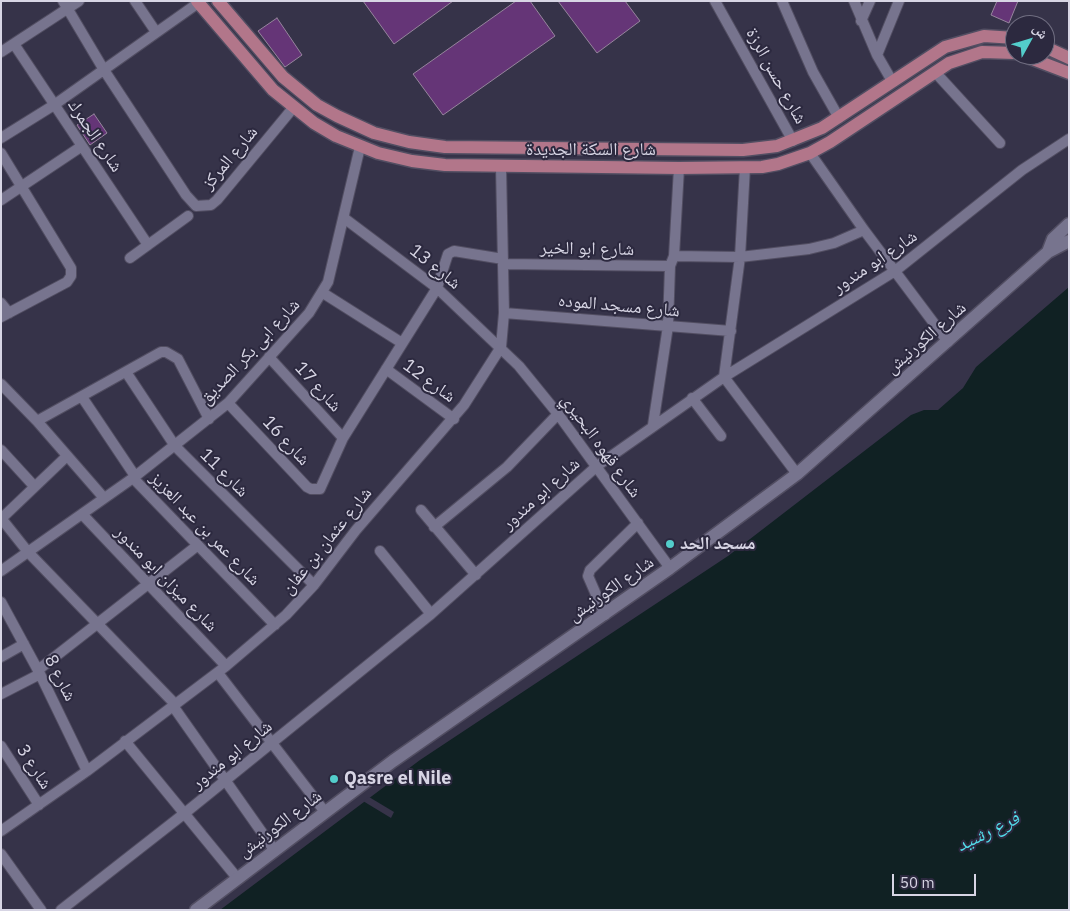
<!DOCTYPE html>
<meta charset="utf-8">
<style>
body{margin:0}
#map{position:relative;width:1070px;height:911px;overflow:hidden;background:#363349;font-family:"IBM Plex Sans","Noto Naskh Arabic",sans-serif}
canvas{display:block}
.frame{position:absolute;inset:0;border:2px solid #d7d5e4;pointer-events:none}
.north{position:absolute;left:1005px;top:15px;width:50px;height:50px;box-sizing:border-box;background:#2c293f;border:1px solid #706e81;border-radius:50%;rotate:51deg;font-size:14px;font-weight:700;line-height:20px;text-align:center;color:#d7d5e4}
.north::after{content:'';display:block;margin:auto;width:18px;height:22px;background:#53cdcb;clip-path:polygon(50% 0,100% 100%,50% 72%,0 100%)}
.scale{position:absolute;left:892px;top:874px;width:84px;height:22px;box-sizing:border-box;border:2px solid #d7d5e4;border-top:0;padding-left:6px;font-size:15px;line-height:18px;white-space:nowrap;color:#d7d5e4;-webkit-text-stroke:4px #2c293f;paint-order:stroke}
</style>
<div id="map">
<canvas width="1070" height="911"></canvas>
<div class="frame"></div>
<div class="north">ش</div>
<div class="scale">50 m</div>
</div>
<script>
const g = document.querySelector('canvas').getContext('2d');
g.lineJoin = 'round';
function fillPath(path, color) {
  g.fillStyle = color;
  g.fill(path, 'evenodd');
}
function shape(rows) {
  const path = new Path2D();
  for (const r of rows) {
    path.moveTo(r[0], r[1]);
    for (let i = 2; i < r.length; i += 2) path.lineTo(r[i], r[i + 1]);
  }
  return path;
}
function strokePath(path, color, width, dash) {
  g.strokeStyle = color;
  g.lineWidth = width;
  g.lineCap = dash ? 'butt' : 'round';
  g.setLineDash(dash || []);
  g.stroke(path);
}
function label(font, color, halo, rows, align = 'center') {
  g.font = font + ' "IBM Plex Sans","Noto Naskh Arabic",sans-serif';
  g.lineWidth = 4;
  g.setLineDash([]);
  g.textBaseline = 'middle';
  g.strokeStyle = halo;
  g.fillStyle = color;
  for (const [text, x, y, turn = 0] of rows) {
    g.save();
    g.translate(x, y);
    g.rotate((+turn || 0) * Math.PI / 180);
    g.textAlign = isNaN(turn) ? turn : align;
    if (halo) g.strokeText(text, 0, 0);
    g.fillText(text, 0, 0);
    g.restore();
  }
}
const water = shape([
 [1069,287,1069,910,220,910,420,760,728,556,911,415,924,410,938,410,963,388,976,367]
]);
const pier = shape([
 [369,797,394,812,391,818,363,801]
]);
const building = shape([
 [363,1,453,1,394,44,363,1],
 [516,1,530,1,555,36,443,115,413,74,516,1],
 [558,1,625,1,640,21,597,53,558,1],
 [997,1,1018,1,1009,23,991,15,997,1],
 [277,18,302,55,285,67,258,31,277,18],
 [94,114,107,133,90,145,77,125,94,114]
]);
const street = shape([
 [63,1,104,70,186,195,196,206,211,205,217,200,293,108],
 [135,1,156,32],
 [715,1,793,141],
 [782,1,813,72,839,118],
 [854,1,877,55,892,81],
 [861,21,870,1],
 [14,44,148,245],
 [1,52,79,1],
 [877,55,899,1],
 [935,72,1000,143],
 [1,138,54,105,201,1],
 [1,153,71,268,71,276,67,282,1,317],
 [810,153,864,230,948,342],
 [745,167,740,257,724,377,797,474],
 [1,200,82,146],
 [344,218,437,288,519,366,558,414,670,568],
 [674,256,740,257,809,249,834,243,864,230],
 [130,258,188,216],
 [503,264,670,266],
 [323,293,402,343],
 [1,303,9,313],
 [504,313,731,331],
 [269,357,343,438],
 [386,369,454,419],
 [126,372,175,446,314,585],
 [1,384,37,421,104,498],
 [82,397,135,476],
 [692,398,721,436],
 [228,403,307,487,311,489,320,489,343,438,437,288,448,254,454,251,503,259],
 [37,421,161,352,166,352,178,359,209,419],
 [653,425,668,326,670,266,674,256,679,168],
 [1,450,34,486],
 [133,478,275,625],
 [421,510,476,575],
 [82,514,226,666],
 [1,518,28,552,175,704],
 [1,519,67,456],
 [434,527,507,467,558,414],
 [380,551,431,614],
 [1,571,133,478,228,403,309,313,328,282,360,147],
 [1,602,40,674,87,771],
 [605,615,588,576,590,570,638,523],
 [1,657,24,644],
 [38,670,198,545],
 [218,673,325,812],
 [1,694,40,674],
 [173,706,275,851],
 [125,741,238,879],
 [1,746,39,805],
 [1,831,87,771,226,666,286,615,314,585,356,530,464,405,501,347,504,313,501,167],
 [1,854,41,910],
 [61,910,185,813,431,614,597,466,724,377,895,271,1022,170,1069,139]
]);
const secondary = shape([
 [1048,252,1053,239,1069,224],
 [196,910,393,761,670,568,797,474,1048,252,1069,241]
]);
const primary = shape([
 [197,1,273,90,314,123,336,136,378,153,412,161,445,165,679,168,762,167,778,164,810,153,830,142,949,63,982,52,1015,53],
 [218,1,283,77,317,105,337,116,374,133,409,142,445,147,743,150,777,146,822,128,945,47,984,36,1015,38],
 [1045,47,1069,58],
 [1022,55,1069,73]
]);
const markers = [
 [670,544,5,"#53cdcb"],
 [334,779,5,"#53cdcb"]
];
const streetNames = [
 ["شارع حسن الرزة",776,76,61],
 ["شارع الجمرك",95,136,56],
 ["شارع السكة الجديدة",591,150],
 ["شارع المركز",230,158,-50],
 ["شارع ابو الخير",587,249,1],
 ["شارع ابو مندور",875,262,-34],
 ["شارع 13",435,267,39],
 ["شارع مسجد الموده",619,306,5],
 ["شارع الكورنيش",926,338,-41],
 ["شارع ابى بكر الصديق",250,352,-47],
 ["شارع 12",429,381,36],
 ["شارع 17",318,387,48],
 ["شارع 16",286,441,47],
 ["شارع قهوه البحيري",601,446,54],
 ["شارع 11",224,473,45],
 ["شارع ابو مندور",541,494,-42],
 ["شارع عمر بن عبد العزيز",205,529,46],
 ["شارع عثمان بن عفان",327,541,-51],
 ["شارع ميزان ابو مندور",166,579,46],
 ["شارع الكورنيش",611,589,-35],
 ["شارع 8",60,678,63],
 ["شارع ابو مندور",232,755,-39],
 ["شارع 3",34,767,57],
 ["شارع الكورنيش",280,824,-37]
];
const poiNames = [
 ["مسجد الحد",680,544],
 ["Qasre el Nile",344,779]
];
const waterNames = [
 ["فرع رشيد",988,832,-26]
];
fillPath(water, '#102123');
fillPath(pier, '#363349');
fillPath(building, '#653577');
strokePath(building, '#96859d', 1);
strokePath(street, '#524e62', 12);
strokePath(secondary, '#524e62', 15);
strokePath(primary, '#524e62', 15);
strokePath(street, '#77748e', 10);
strokePath(secondary, '#77748e', 12);
strokePath(primary, '#b2768a', 12);
for (const [x, y, r, color] of markers) {
  const dot = new Path2D();
  dot.arc(x, y, r, 0, 2 * Math.PI);
  g.fillStyle = color;
  g.fill(dot);
  strokePath(dot, '#2c293f', 2);
}
label('18px', '#d7d5e4', '#2c293f', streetNames);
label('bold 18px', '#d7d5e4', '#2c293f', poiNames, 'left');
label('italic 19px', '#52dbe8', '#2c293f', waterNames);
</script>
